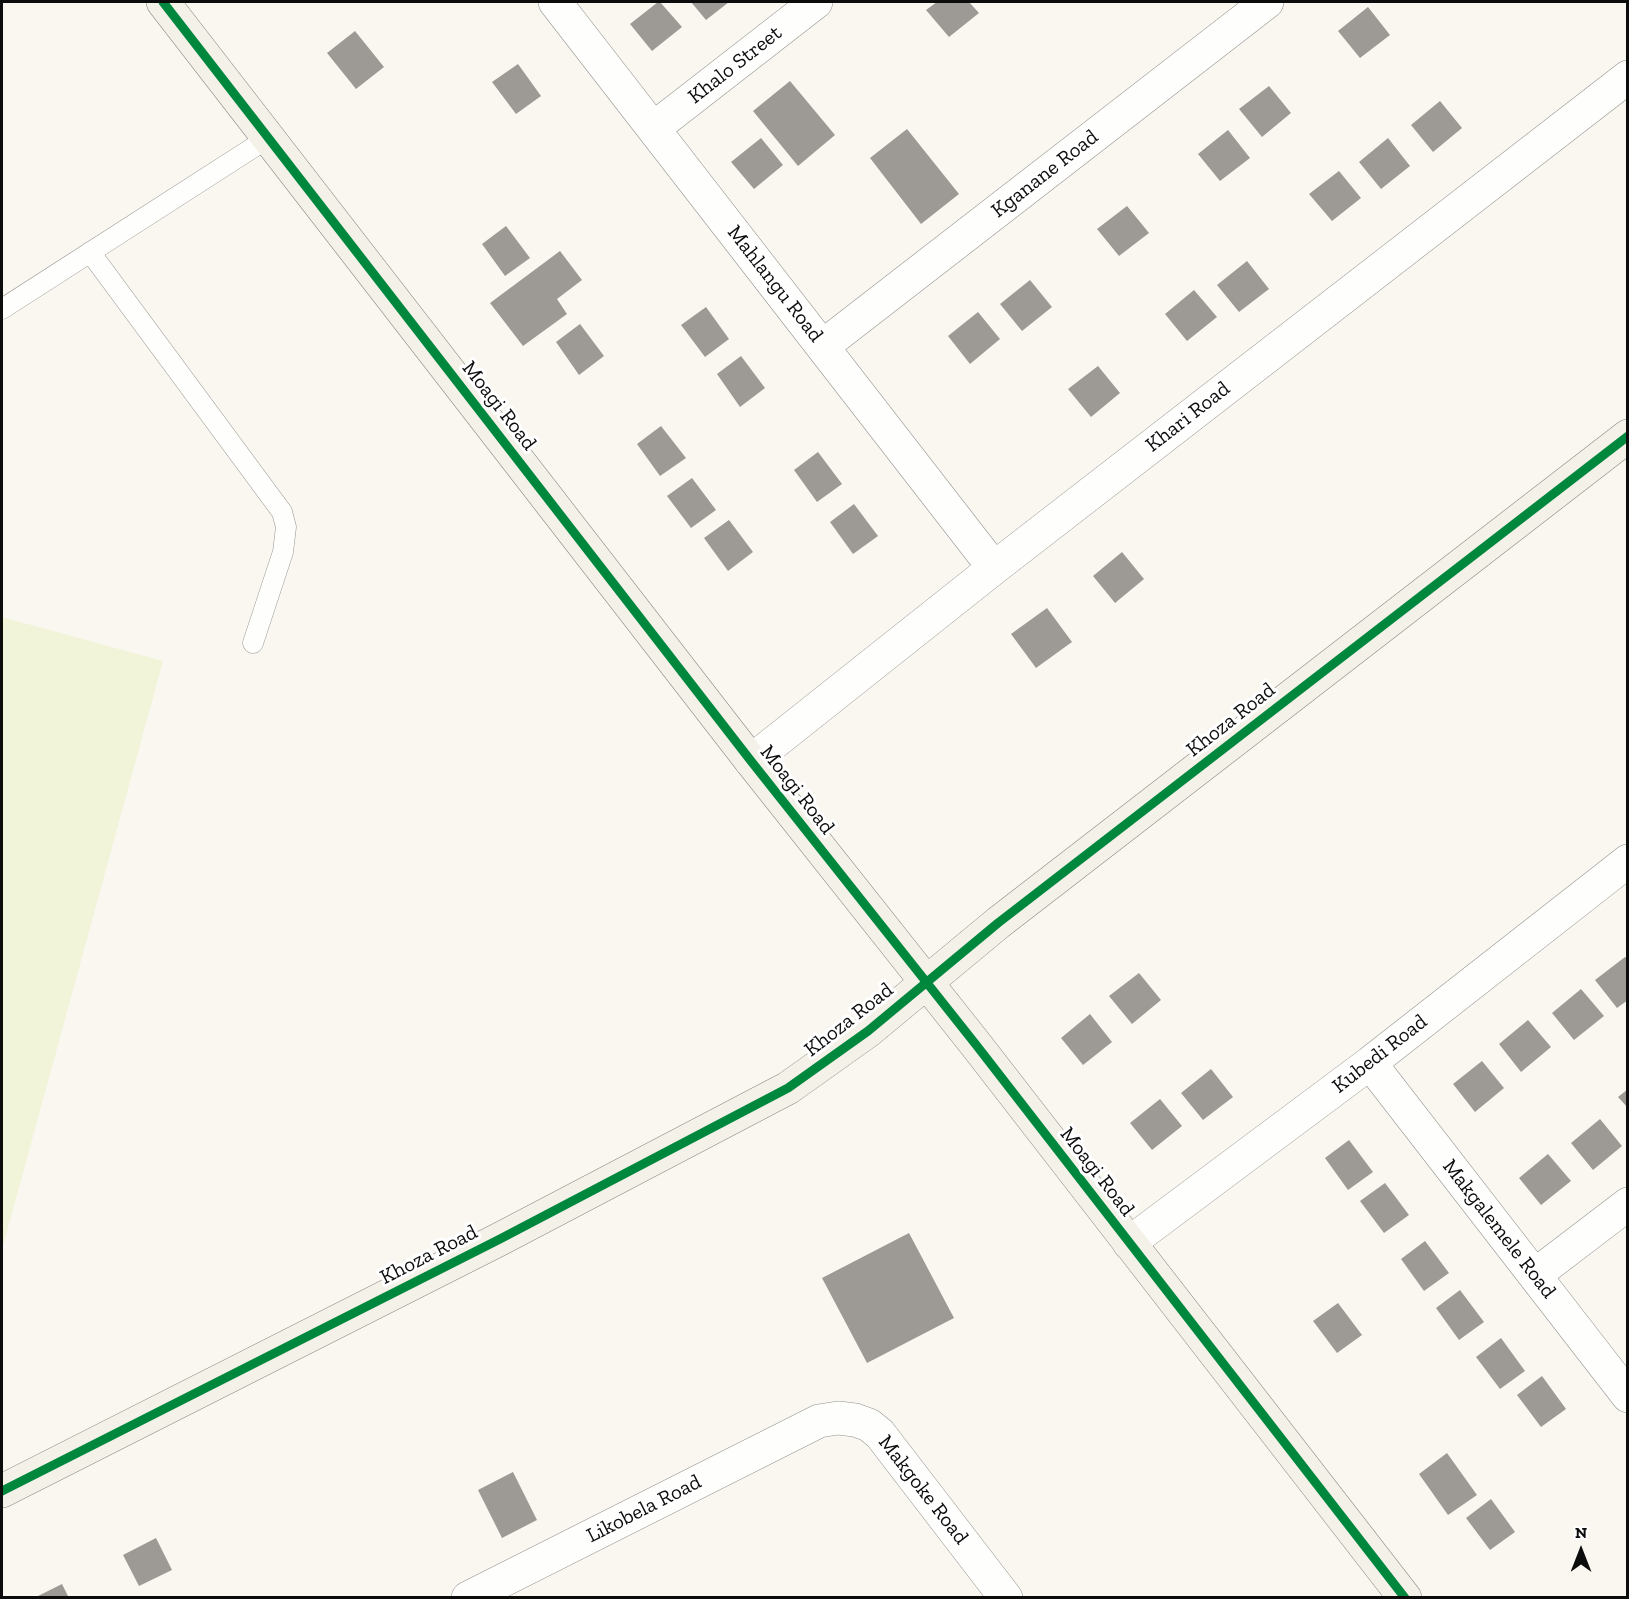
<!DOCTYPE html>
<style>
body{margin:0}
#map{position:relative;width:1629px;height:1599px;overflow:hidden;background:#faf7f0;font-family:"Zilla Slab",serif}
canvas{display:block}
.frame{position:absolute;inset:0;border:3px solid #0c0c0c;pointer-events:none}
.north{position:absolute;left:1551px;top:1521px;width:60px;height:60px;-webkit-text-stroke:4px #fff;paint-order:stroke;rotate:0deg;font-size:16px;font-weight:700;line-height:24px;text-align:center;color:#0c0c0c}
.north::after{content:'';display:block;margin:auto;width:21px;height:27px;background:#0c0c0c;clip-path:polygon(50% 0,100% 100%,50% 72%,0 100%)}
</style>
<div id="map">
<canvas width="1629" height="1599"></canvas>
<div class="frame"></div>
<div class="north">N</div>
</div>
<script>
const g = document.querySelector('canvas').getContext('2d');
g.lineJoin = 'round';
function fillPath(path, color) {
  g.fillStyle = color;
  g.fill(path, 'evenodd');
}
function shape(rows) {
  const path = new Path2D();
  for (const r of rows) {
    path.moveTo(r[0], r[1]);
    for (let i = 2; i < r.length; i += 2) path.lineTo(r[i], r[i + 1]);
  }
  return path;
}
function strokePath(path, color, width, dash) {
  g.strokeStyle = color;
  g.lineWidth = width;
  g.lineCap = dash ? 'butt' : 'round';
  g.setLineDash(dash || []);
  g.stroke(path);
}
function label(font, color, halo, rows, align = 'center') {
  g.font = font + ' "Zilla Slab",serif';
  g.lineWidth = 6;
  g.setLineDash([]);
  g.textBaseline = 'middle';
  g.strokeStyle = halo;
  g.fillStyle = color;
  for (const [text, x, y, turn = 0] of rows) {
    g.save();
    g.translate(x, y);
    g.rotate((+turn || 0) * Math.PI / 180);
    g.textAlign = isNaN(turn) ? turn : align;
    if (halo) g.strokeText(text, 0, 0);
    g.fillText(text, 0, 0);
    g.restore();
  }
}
const pitch = shape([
 [2,617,163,661,3,1246,2,1245]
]);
const building = shape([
 [658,2,660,2,682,27,652,51,630,24],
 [691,2,729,2,706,20],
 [937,2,969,2,979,13,949,37,926,10],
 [1368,7,1390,35,1360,58,1338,31],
 [355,31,384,67,356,89,327,53],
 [518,64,541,96,516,114,492,82],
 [790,81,835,135,798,166,753,111],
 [1269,86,1291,113,1262,137,1239,109],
 [1440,101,1462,128,1433,152,1411,125],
 [907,129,959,194,921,224,870,158],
 [1228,130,1250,158,1220,181,1198,154],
 [761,138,783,165,754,189,731,162],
 [1388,138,1410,166,1381,189,1359,162],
 [1339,171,1361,198,1332,221,1309,194],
 [1127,206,1149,233,1119,256,1097,229],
 [506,226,530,258,505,276,482,244],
 [560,251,582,280,557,299,567,314,523,346,490,303],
 [1247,261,1269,289,1239,312,1217,285],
 [1030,280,1052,307,1022,331,1000,304],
 [1194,290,1217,317,1187,341,1165,314],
 [706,307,729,339,705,357,681,325],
 [978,312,1000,339,970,364,948,336],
 [580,324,604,356,579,375,556,342],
 [741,356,765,388,740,407,717,374],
 [1098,366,1120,393,1091,417,1068,389],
 [661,426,686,458,660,476,637,444],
 [818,452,842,484,817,502,794,470],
 [692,478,716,510,691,528,667,496],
 [854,504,878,536,853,554,830,522],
 [729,520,753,552,728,571,704,538],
 [1122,552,1144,579,1115,603,1093,576],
 [1047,608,1072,642,1036,668,1011,634],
 [1625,957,1628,960,1628,1000,1617,1008,1595,980],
 [1139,973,1161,1000,1132,1024,1109,996],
 [1581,989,1604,1016,1574,1040,1552,1013],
 [1090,1014,1112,1042,1083,1065,1061,1038],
 [1528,1020,1551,1047,1521,1072,1499,1044],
 [1482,1061,1504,1088,1475,1112,1453,1084],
 [1211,1069,1233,1097,1203,1120,1181,1093],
 [1628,1089,1628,1108,1618,1097],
 [1160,1099,1182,1126,1152,1150,1130,1123],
 [1600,1119,1622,1146,1593,1170,1571,1143],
 [1349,1140,1373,1172,1348,1190,1325,1158],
 [1548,1154,1571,1181,1541,1205,1519,1178],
 [1385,1183,1409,1215,1384,1233,1360,1201],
 [909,1233,954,1318,867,1363,822,1278],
 [1425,1241,1449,1273,1424,1291,1401,1259],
 [1460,1290,1484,1322,1459,1340,1436,1308],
 [1338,1303,1362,1335,1337,1353,1313,1321],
 [1501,1338,1525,1371,1500,1389,1476,1357],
 [1542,1376,1566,1409,1541,1427,1517,1395],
 [1447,1453,1477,1495,1448,1515,1419,1474],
 [513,1472,537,1520,502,1538,478,1490],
 [1491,1499,1515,1532,1490,1550,1466,1518],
 [156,1538,172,1570,139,1586,123,1555],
 [62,1584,69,1598,34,1598]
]);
const lane = shape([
 [90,252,282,512,286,527,283,552,253,643],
 [2,309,268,138]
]);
const street = shape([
 [555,2,994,568],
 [654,128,816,2],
 [823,346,1267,2],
 [751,761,994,568,1628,77],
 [1370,1063,1628,1396],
 [1129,1243,1370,1063,1628,861],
 [1535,1275,1628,1204],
 [468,1598,819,1421,838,1418,855,1420,869,1425,880,1434,1006,1598]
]);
const secondary = shape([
 [163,2,751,761,977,1046,1405,1598],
 [2,1491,500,1239,788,1088,868,1031,998,923,1628,436]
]);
const cycleway = shape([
 [163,2,751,761,977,1046,1405,1598],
 [2,1491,500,1239,788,1088,868,1031,998,923,1628,436]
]);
const streetNames = [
 ["Khalo Street",735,65,-38],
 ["Kganane Road",1045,174,-38],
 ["Mahlangu Road",775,284,52],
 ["Moagi Road",499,406,52],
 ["Khari Road",1188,417,-38],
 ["Khoza Road",1231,720,-38],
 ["Moagi Road",797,790,52],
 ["Khoza Road",849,1020,-38],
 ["Kubedi Road",1380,1054,-38],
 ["Moagi Road",1097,1172,52],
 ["Makgalemele Road",1499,1229,52],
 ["Khoza Road",429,1255,-27],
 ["Makgoke Road",923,1490,52],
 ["Likobela Road",644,1509,-27]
];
fillPath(pitch, '#f1f4d9');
fillPath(building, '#9d9a96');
strokePath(lane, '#93928f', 21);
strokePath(street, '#93928f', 34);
strokePath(secondary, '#8a8885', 34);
strokePath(lane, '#fefefd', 20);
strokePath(street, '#fefefd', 33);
strokePath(secondary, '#f4f1e8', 33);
strokePath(cycleway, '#00873e', 9);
label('21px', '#0c0c0c', '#fff', streetNames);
</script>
